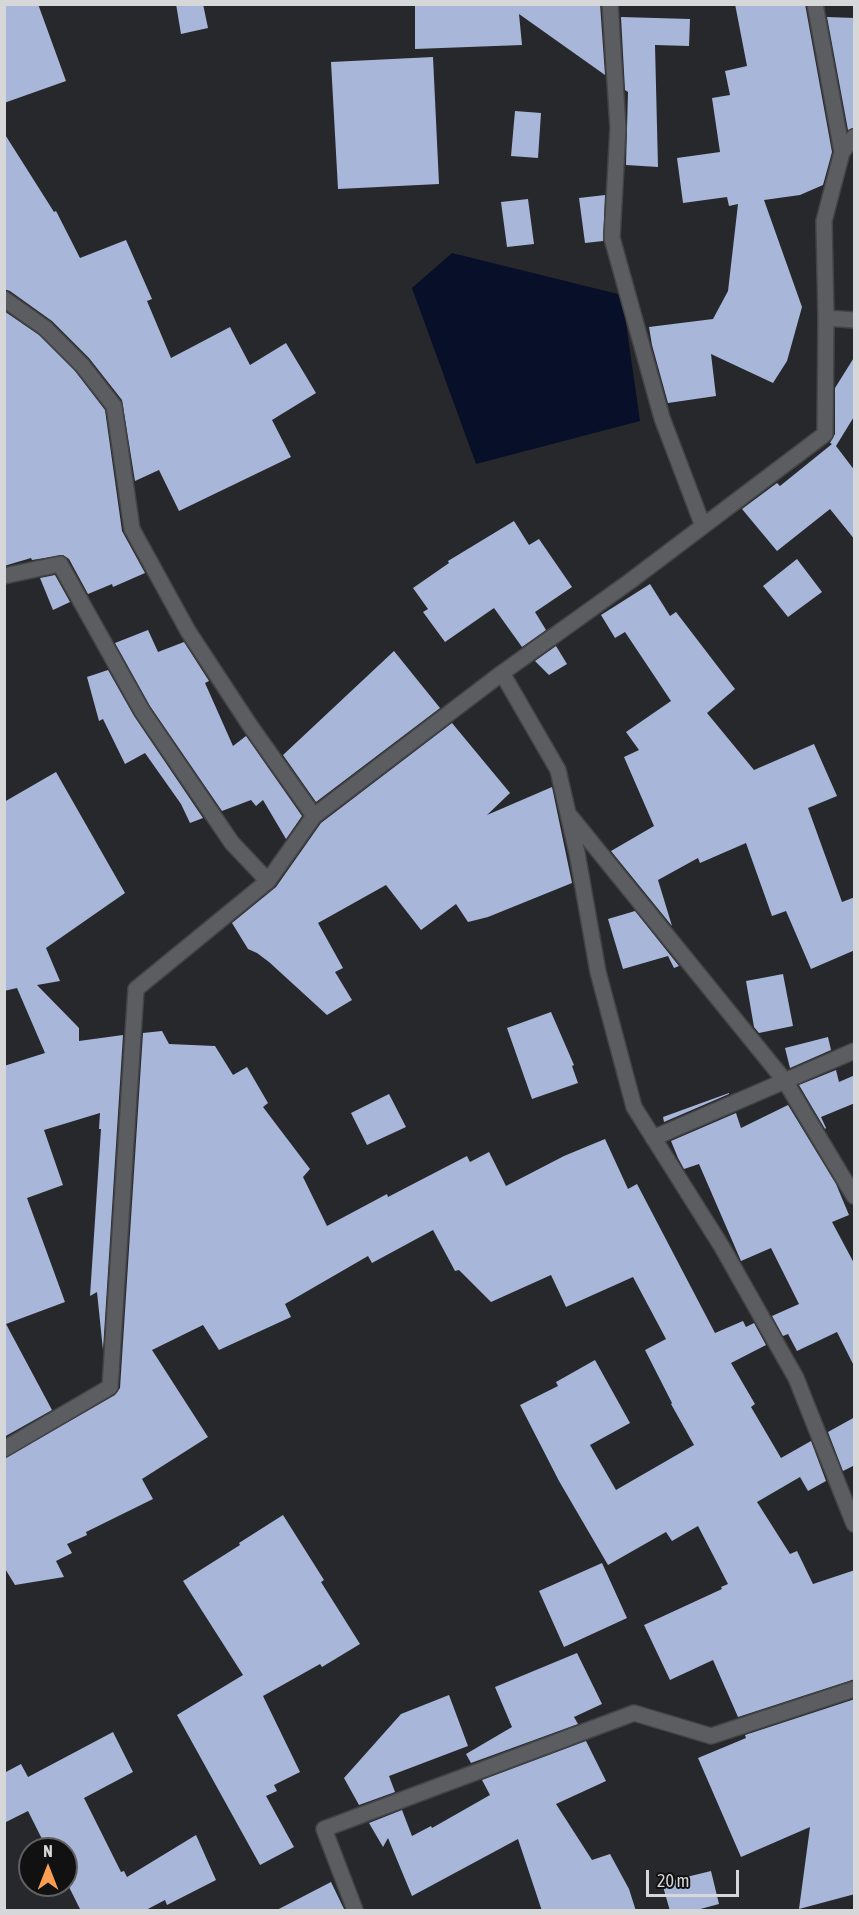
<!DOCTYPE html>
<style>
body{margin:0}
#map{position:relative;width:859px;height:1915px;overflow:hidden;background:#27282b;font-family:"Asap Condensed",sans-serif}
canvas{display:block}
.frame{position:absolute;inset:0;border:6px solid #d6d7d8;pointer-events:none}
.north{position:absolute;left:18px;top:1837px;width:60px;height:60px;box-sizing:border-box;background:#111112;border:2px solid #606061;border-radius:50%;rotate:0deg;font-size:16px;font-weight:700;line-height:24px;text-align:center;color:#d6d7d8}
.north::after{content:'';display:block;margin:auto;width:21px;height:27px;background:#fb9e51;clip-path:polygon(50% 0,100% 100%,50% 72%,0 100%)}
.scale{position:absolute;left:646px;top:1870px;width:93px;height:27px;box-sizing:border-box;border:3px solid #d6d7d8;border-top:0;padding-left:8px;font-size:18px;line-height:21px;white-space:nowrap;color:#d6d7d8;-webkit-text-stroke:4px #111112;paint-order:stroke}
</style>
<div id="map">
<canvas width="859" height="1915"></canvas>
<div class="frame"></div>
<div class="north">N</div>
<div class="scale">20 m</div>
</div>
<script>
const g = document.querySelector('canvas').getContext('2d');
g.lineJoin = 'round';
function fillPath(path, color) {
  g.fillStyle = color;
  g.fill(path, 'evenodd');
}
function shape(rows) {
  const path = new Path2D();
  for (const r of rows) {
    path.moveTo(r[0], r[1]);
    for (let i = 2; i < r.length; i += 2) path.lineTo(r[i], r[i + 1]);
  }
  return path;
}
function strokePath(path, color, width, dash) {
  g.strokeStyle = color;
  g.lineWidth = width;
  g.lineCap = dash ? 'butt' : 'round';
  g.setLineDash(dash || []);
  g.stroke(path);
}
const water = shape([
 [452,253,622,295,640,421,476,464,412,288]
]);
const building = shape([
 [4,4,38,4,66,81,4,103],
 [176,4,203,4,208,28,181,34],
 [415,4,600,4,605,75,519,14,522,45,415,49],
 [735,4,805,4,832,152,823,185,800,195,764,200,802,307,787,361,773,383,711,354,716,396,668,403,652,345,649,327,713,319,728,291,738,204,729,206,727,197,683,203,677,158,720,152,712,98,730,95,725,71,747,66],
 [621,17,690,19,689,46,655,45,658,167,626,165,628,92,625,90],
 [827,17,855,18,855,127,848,130],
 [433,57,439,184,338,189,331,62],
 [515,111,541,113,538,158,511,156],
 [4,133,54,212,56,211,80,258,126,240,152,299,147,301,171,358,230,327,250,365,286,343,316,393,272,420,291,457,179,511,159,470,135,481,122,400,89,358,52,321,10,291,4,289],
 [605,195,603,241,585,243,579,198],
 [528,199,534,244,507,247,501,202],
 [4,311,39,335,75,371,105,410,122,531,145,573,113,587,112,584,88,594,69,559,63,555,32,560,31,558,4,566],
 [855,356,855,415,836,446,855,471,855,540,830,509,777,551,742,509,777,483,780,486,832,444,830,443,835,434,835,388],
 [514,521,529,545,539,539,572,587,535,612,546,630,522,647,494,608,445,642,423,612,428,609,413,588,449,563,448,561],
 [797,559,822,592,788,617,763,586],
 [55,575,70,602,53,610,40,578],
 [650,584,670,616,676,612,735,689,707,713,754,770,814,744,837,796,808,808,842,902,855,897,855,950,811,969,786,911,772,916,746,843,700,863,698,858,658,880,672,926,611,851,654,826,624,757,639,750,626,732,671,701,625,632,615,638,601,615],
 [148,630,158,652,184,642,209,681,205,683,233,746,246,736,302,816,286,839,263,800,256,806,251,800,222,811,150,706,115,643],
 [556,646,567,664,549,675,535,661],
 [394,651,440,708,316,802,283,755],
 [108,670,134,716,203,818,190,823,181,804,145,753,125,764,103,719,99,721,87,677],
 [452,723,510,793,487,815,552,787,572,883,488,917,468,922,456,904,421,930,386,885,318,923,343,968,335,972,352,1000,327,1015,269,962,257,953,248,949,232,923,276,887,321,823],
 [56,772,125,893,46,948,60,981,37,985,79,1028,79,1041,123,1035,103,1350,97,1292,90,1296,101,1129,99,1129,100,1113,44,1130,63,1185,27,1198,65,1302,6,1324,52,1410,4,1437,4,1066,45,1053,17,988,4,991,4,802],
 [635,911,679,966,674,968,668,956,623,969,608,919],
 [783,974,793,1026,759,1033,754,1027,746,981],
 [551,1012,574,1065,572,1066,578,1083,532,1099,507,1028],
 [162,1031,169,1044,215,1046,233,1075,247,1067,268,1103,263,1107,310,1169,303,1177,327,1226,387,1194,388,1197,467,1156,470,1162,489,1152,506,1186,564,1156,605,1139,628,1189,637,1184,715,1333,743,1321,746,1327,754,1323,766,1345,731,1363,755,1404,751,1407,781,1458,811,1441,826,1481,808,1491,800,1477,757,1502,790,1554,797,1551,813,1584,855,1570,855,1679,738,1717,713,1660,670,1680,644,1625,722,1589,721,1587,728,1584,698,1526,672,1541,666,1532,608,1565,559,1481,520,1405,558,1386,556,1382,595,1360,630,1423,590,1445,616,1490,694,1445,671,1404,672,1403,645,1350,666,1339,633,1277,566,1307,551,1275,491,1302,459,1270,455,1271,433,1230,372,1263,368,1256,285,1304,291,1317,219,1350,203,1325,152,1350,208,1437,142,1479,153,1499,86,1532,87,1535,67,1544,72,1553,56,1561,64,1577,15,1585,4,1567,4,1459,115,1395,120,1388,143,1033],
 [828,1037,831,1050,790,1068,785,1048],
 [836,1070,839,1082,855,1075,855,1103,821,1117,826,1128,825,1129,799,1085],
 [729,1093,729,1094,664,1122,663,1117],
 [389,1094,406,1127,367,1145,351,1113],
 [788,1105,836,1184,849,1215,832,1222,855,1265,855,1368,837,1332,797,1351,788,1334,783,1336,772,1316,799,1304,771,1248,741,1261,699,1164,684,1169,678,1158,671,1141,736,1113,741,1128],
 [855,1417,855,1465,843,1471,828,1432],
 [283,1515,324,1580,321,1582,360,1644,322,1667,320,1664,263,1696,300,1772,274,1785,277,1791,266,1796,294,1847,260,1865,177,1715,243,1675,183,1581,240,1545,239,1543],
 [602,1563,627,1618,564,1647,539,1591],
 [577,1653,602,1704,574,1717,578,1724,471,1763,466,1754,512,1727,495,1687],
 [449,1695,468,1746,389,1776,395,1792,359,1805,344,1778,401,1714],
 [855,1699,855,1894,799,1909,810,1827,741,1857,698,1758,746,1738,745,1735],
 [113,1732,133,1772,84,1798,121,1872,124,1871,127,1877,196,1835,216,1880,167,1905,165,1900,144,1911,81,1911,66,1881,66,1849,47,1849,28,1811,4,1823,4,1773,21,1764,28,1777],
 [586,1741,606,1781,556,1804,592,1860,610,1854,629,1889,636,1911,542,1911,518,1839,412,1896,388,1838,383,1847,369,1823,402,1810,412,1836,431,1826,432,1828,490,1795,482,1780],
 [711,1871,719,1904,693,1911,670,1911,662,1883],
 [331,1882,345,1911,275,1911]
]);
const minor = shape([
 [610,4,618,128,612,238,662,418,703,526],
 [815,4,842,152],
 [4,299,45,328,82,365,114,406,132,529,188,631,249,724,314,816],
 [826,318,854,320],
 [4,576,60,564,142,711,232,843,268,881],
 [502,673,558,770,577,853,598,972,634,1107,722,1247,796,1378,854,1524],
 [570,816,785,1081,854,1196],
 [653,1138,854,1051],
 [4,1449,110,1387,136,989,268,881,314,816,502,673,629,582,825,434,826,318,824,221,842,152,854,137],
 [355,1910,324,1829,634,1713,711,1736,854,1689]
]);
fillPath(water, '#080f28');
fillPath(building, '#a8b6d9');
strokePath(minor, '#434446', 18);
strokePath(minor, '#5c5d60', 15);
</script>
